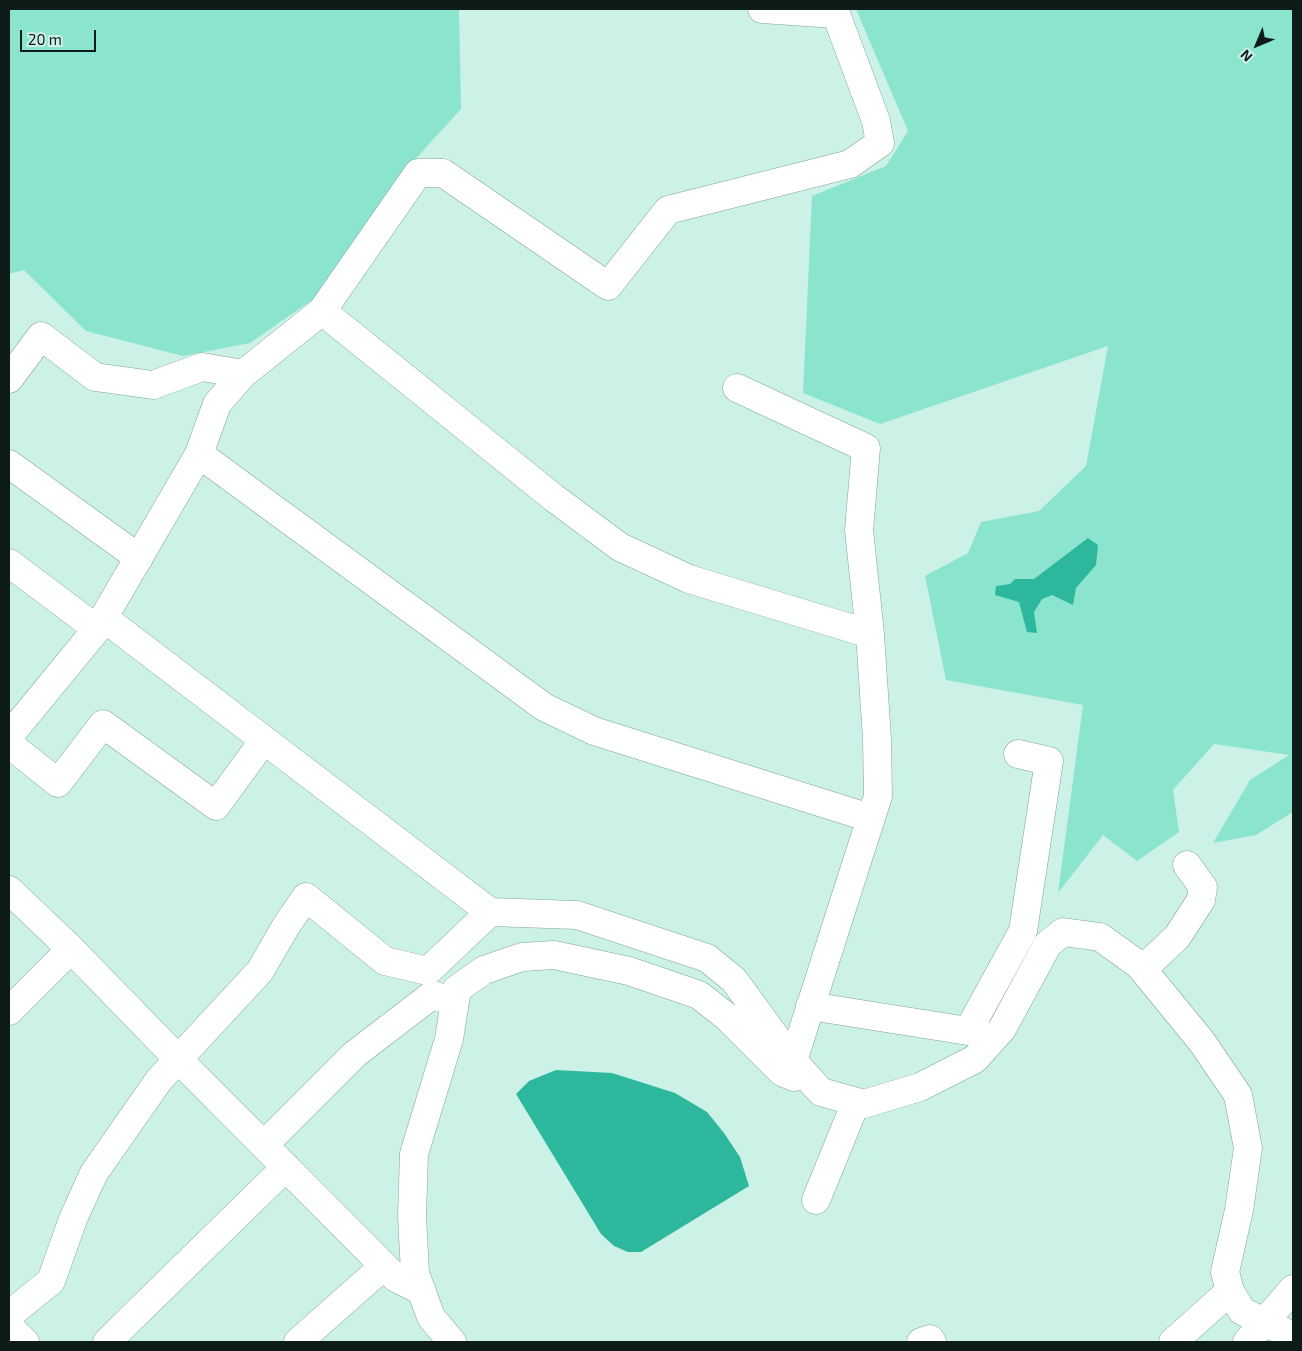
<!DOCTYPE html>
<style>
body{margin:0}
#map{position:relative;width:1302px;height:1351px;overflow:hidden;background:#ccf1e6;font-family:"Exo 2",sans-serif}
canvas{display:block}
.frame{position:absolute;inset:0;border:10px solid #0e1c19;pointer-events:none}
.north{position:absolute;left:1232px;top:20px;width:50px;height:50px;-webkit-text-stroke:4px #ccf1e6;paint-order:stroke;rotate:225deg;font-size:14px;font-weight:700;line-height:20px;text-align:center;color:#0e1c19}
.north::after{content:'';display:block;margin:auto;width:18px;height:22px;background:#0e1c19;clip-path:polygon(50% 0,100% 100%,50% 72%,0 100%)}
.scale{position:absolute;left:20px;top:30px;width:76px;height:22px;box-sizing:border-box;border:2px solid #0e1c19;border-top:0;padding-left:6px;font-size:15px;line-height:18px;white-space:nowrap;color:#0e1c19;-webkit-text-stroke:4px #ccf1e6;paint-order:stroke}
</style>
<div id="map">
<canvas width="1302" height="1351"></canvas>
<div class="frame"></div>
<div class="north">N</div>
<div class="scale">20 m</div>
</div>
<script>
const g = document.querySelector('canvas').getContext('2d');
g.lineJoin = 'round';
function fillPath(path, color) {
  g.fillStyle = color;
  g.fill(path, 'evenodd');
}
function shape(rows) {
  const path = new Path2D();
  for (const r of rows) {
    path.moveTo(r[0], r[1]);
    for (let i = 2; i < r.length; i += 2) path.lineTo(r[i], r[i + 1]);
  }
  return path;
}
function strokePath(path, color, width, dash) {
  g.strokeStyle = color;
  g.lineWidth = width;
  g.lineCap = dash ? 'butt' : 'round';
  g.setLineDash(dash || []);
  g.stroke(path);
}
const green = shape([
 [9,9,459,9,461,109,409,166,318,296,250,343,183,356,86,331,24,270,9,274],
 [856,9,1293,9,1293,812,1256,835,1213,843,1250,780,1289,755,1214,744,1173,790,1179,832,1137,861,1103,835,1058,893,1083,705,946,680,925,576,968,553,981,522,1039,511,1086,466,1108,346,880,424,803,393,812,196,886,166,908,131]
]);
const water = shape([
 [1088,538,1098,545,1096,565,1076,588,1073,605,1052,595,1042,599,1034,612,1037,633,1027,632,1019,602,995,595,996,586,1010,584,1015,579,1034,579],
 [556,1070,612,1073,675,1093,707,1112,724,1133,740,1157,749,1186,641,1252,628,1252,614,1246,601,1234,516,1094,529,1081]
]);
const minor = shape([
 [322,311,418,173,443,173,608,286,668,210,850,164,880,143,876,121,836,14,762,9],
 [9,379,41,336,95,377,153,385,202,367,243,374],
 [737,388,866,448,859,530,870,634,877,739,878,796,793,1061],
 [199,454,544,707,594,731,870,818],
 [9,464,139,558],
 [9,563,97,629],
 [104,618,490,912,577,915,707,958,734,980,793,1061,821,1092,864,1104,920,1087,975,1059,1002,1029,1048,944,1063,932,1100,937,1139,965,1202,1042,1238,1095,1248,1148,1239,1210,1225,1272,1230,1291,1242,1311,1293,1336],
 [9,736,97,629,199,454,217,404,243,374,322,311,554,498,620,547,689,579,870,634],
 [9,744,58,783,103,724,216,806,264,740],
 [9,890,71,949,178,1059,396,1278,422,1291],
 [1143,969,1177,937,1201,900,1203,887,1187,865],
 [810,1006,968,1031,1023,931,1049,761,1018,754],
 [9,1011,71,949],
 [264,1145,355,1054,432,995,455,1002],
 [816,1200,856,1102],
 [9,1315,51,1281,73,1219,94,1173,159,1080,260,971,286,926,306,897,385,961,428,971,490,912],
 [9,1327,25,1342],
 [107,1342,286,1167],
 [298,1342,384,1266],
 [452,1342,431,1317,415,1273,412,1216,414,1154,449,1039,457,989,484,970,522,957,554,955,629,971,699,995,727,1017,782,1072,794,1077],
 [921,1342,930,1339,932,1342],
 [1173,1342,1230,1291],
 [1247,1342,1293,1289]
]);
fillPath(green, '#8be5ce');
fillPath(water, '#2db79c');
strokePath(minor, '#81a59b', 29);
strokePath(minor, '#fff', 28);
</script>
